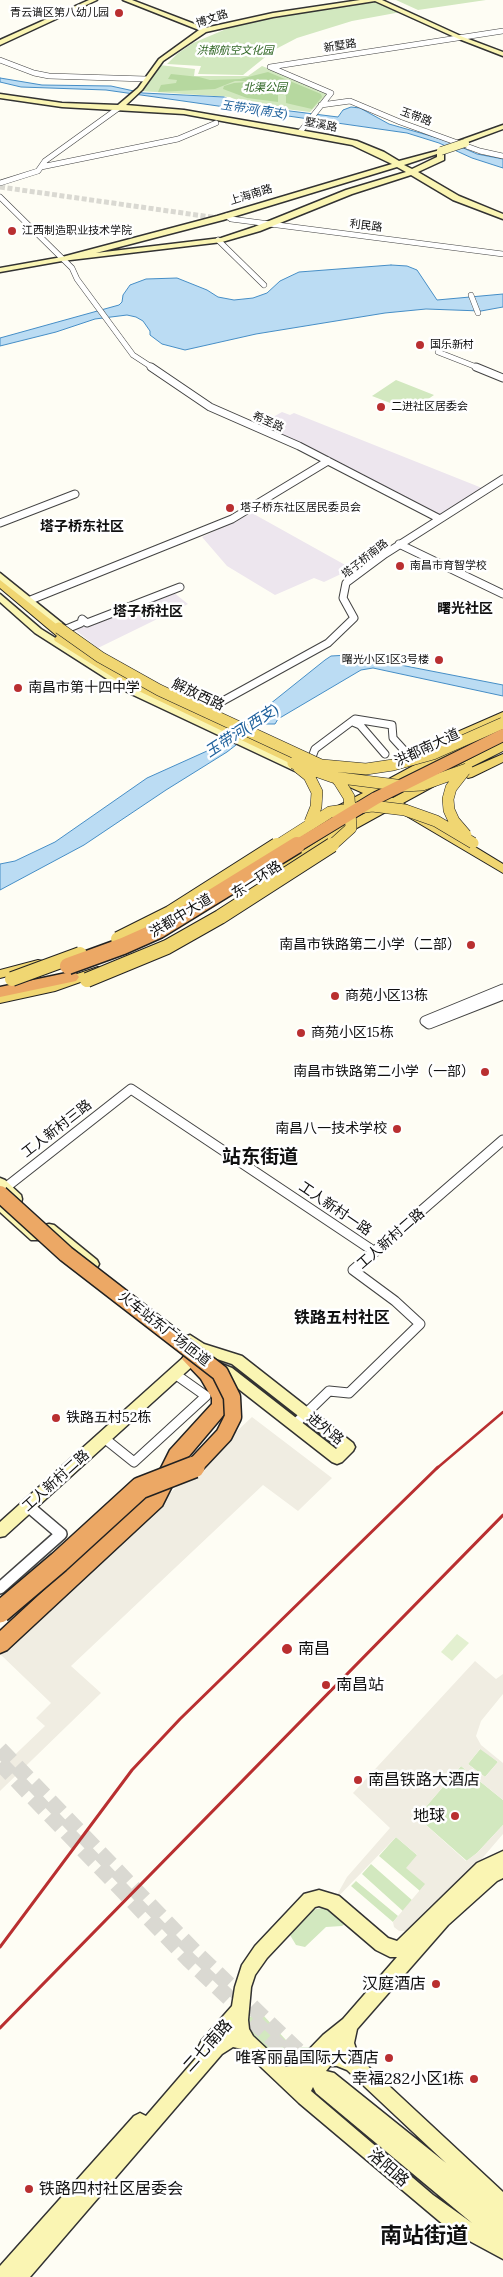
<!DOCTYPE html>
<meta charset="utf-8">
<style>
body{margin:0}
canvas{display:block;background:#fefdf4}
</style>
<canvas width="503" height="2277"></canvas>
<script>
const g = document.querySelector('canvas').getContext('2d');
g.lineJoin = 'round';
function fillPath(path, color) {
  g.fillStyle = color;
  g.fill(path, 'evenodd');
}
function shape(rows) {
  const path = new Path2D();
  for (const r of rows) {
    path.moveTo(r[0], r[1]);
    for (let i = 2; i < r.length; i += 2) path.lineTo(r[i], r[i + 1]);
  }
  return path;
}
function strokePath(path, color, width, dash) {
  g.strokeStyle = color;
  g.lineWidth = width;
  g.lineCap = dash ? 'butt' : 'round';
  g.setLineDash(dash || []);
  g.stroke(path);
}
function label(font, color, halo, rows, align = 'center') {
  g.font = font + ' Lora,"Noto Sans SC",serif';
  g.lineWidth = 5;
  g.setLineDash([]);
  g.textBaseline = 'middle';
  g.strokeStyle = halo;
  g.fillStyle = color;
  for (const [text, x, y, turn = 0] of rows) {
    g.save();
    g.translate(x, y);
    g.rotate((+turn || 0) * Math.PI / 180);
    g.textAlign = isNaN(turn) ? turn : align;
    if (halo) g.strokeText(text, 0, 0);
    g.fillText(text, 0, 0);
    g.restore();
  }
}
const industrial = shape([
 [282,412,290,415,294,413,482,488,440,515,259,425],
 [252,513,356,571,349,578,341,574,324,582,314,578,275,595,227,566,202,537],
 [173,592,188,604,98,648,74,629]
]);
const green = shape([
 [396,0,486,0,418,10],
 [382,1,401,12,352,21,297,38,274,50,243,75,198,74,201,66,167,64,177,54,193,43,231,27,257,20],
 [159,65,195,69,194,76,248,76,262,66,329,93,310,112,243,104,230,97,140,91],
 [396,380,434,395,411,411,372,396],
 [481,1748,498,1762,485,1777,468,1764],
 [461,1766,503,1800,503,1825,477,1853,467,1861,417,1817],
 [396,1837,417,1855,426,1884,420,1891,379,1856],
 [371,1864,413,1901,404,1912,362,1874],
 [356,1881,398,1916,393,1922,351,1886],
 [327,1907,346,1923,342,1926,326,1927,305,1947,296,1945,290,1935,312,1910],
 [255,2014,264,2016,286,2040,298,2047,309,2047,313,2052,300,2068,286,2067,275,2060,249,2034,248,2018]
]);
const forest = shape([
 [268,72,321,94,322,97,312,109,290,104,286,103,286,96,279,86,263,81,235,81,215,89,158,92,161,85,176,83,177,80,168,79,171,74,199,77,210,80,240,79],
 [248,82,253,83,248,88,254,91,263,89,267,85,272,86,278,94,278,102,247,98,223,89,224,86,234,83]
]);
const pitch = shape([
 [457,1634,469,1643,452,1661,441,1652]
]);
const plaza = shape([
 [252,1417,332,1478,298,1511,263,1485,71,1666,101,1693,0,1791,0,1769,45,1726,36,1718,51,1703,0,1654,0,1645,27,1626],
 [475,1661,496,1679,503,1674,503,1694,481,1721,476,1736,481,1745,503,1763,503,1800,461,1766,417,1817,466,1861,477,1853,503,1825,503,1834,467,1876,410,1931,399,1931,394,1927,393,1922,425,1884,406,1868,417,1855,396,1837,333,1902,347,1877,390,1828,353,1793],
 [480,1749,498,1762,485,1777,468,1764]
]);
const water = shape([
 [0,78,42,85,111,86,143,93,224,97,242,105,338,117,343,110,351,107,360,108,389,124,445,140,477,154,503,159,503,168,472,158,439,143,407,133,106,90,21,87,0,82,0,78],
 [391,265,407,266,417,270,437,300,503,294,503,307,481,311,426,309,385,313,256,334,185,350,162,344,150,335,150,331,143,321,136,317,127,315,95,319,56,332,0,346,0,338,119,305,122,302,123,295,130,285,146,279,177,278,207,290,218,297,234,300,253,298,267,293,280,281,299,272,391,265],
 [349,655,503,685,503,696,373,668,361,670,278,719,275,724,263,724,227,752,166,790,84,845,0,890,0,864,15,861,55,842,147,778,207,751,257,720,260,712,325,660,331,656,349,655]
]);
const streetTunnel = shape([
 [0,187,225,219]
]);
const secondaryTunnel = shape([
 [0,1749,196,1953,315,2067],
 [0,1763,189,1960,308,2073]
]);
const streetFar3 = shape([
 [0,60,34,73,49,76,146,79],
 [321,105,350,101,400,122,480,151,503,156],
 [300,132,331,93,270,67,503,31],
 [41,167,178,139,216,123],
 [0,183,38,171,45,161,120,107],
 [0,197,72,268,77,279,133,355,153,368],
 [227,216,231,219,503,254],
 [218,240,264,285],
 [471,295,478,313],
 [438,352,479,368]
]);
const streetFar2 = shape([
 [151,367,210,407,299,446,440,519],
 [476,367,503,378],
 [0,523,75,494],
 [399,544,503,594],
 [28,601,232,519,328,461],
 [64,630,81,623,82,619,87,623,180,587],
 [201,713,328,643,354,618,343,598,346,583,385,554,503,479],
 [353,722,360,725,385,754],
 [312,757,315,749,355,719,392,725,393,738,403,749]
]);
const streetFar1 = shape([
 [503,989,425,1021,429,1024,503,995],
 [0,1192,131,1089,375,1252],
 [295,1424,329,1391,349,1393,420,1324,395,1301,353,1270,503,1140],
 [104,1438,134,1462,206,1396,175,1374]
]);
const street = shape([
 [0,1588,61,1534,28,1506]
]);
const secondary = shape([
 [89,0,97,0,0,45,0,40,89,0],
 [123,0,132,0,205,28,273,13,360,0,382,0,463,37,503,52,503,56,459,39,375,1,273,17,206,32,163,61,142,90,126,105,184,110,328,135,357,141,384,152,399,161,444,149,444,160,418,172,459,196,503,214,503,219,453,200,411,175,352,194,260,231,222,242,62,261,0,272,0,268,62,257,217,216,392,164,352,145,184,114,62,107,0,98,0,94,62,103,118,105,138,88,159,59,199,30,123,0],
 [437,154,437,157,412,169,404,165,437,154],
 [397,167,406,172,346,190,254,227,221,238,96,253,223,220,397,167],
 [503,125,503,129,465,143,458,141,503,125],
 [0,573,72,631,72,635,66,635,37,613,0,581,0,573],
 [0,594,41,629,137,689,308,771,303,774,299,773,129,693,35,633,0,602,0,594],
 [0,1178,5,1180,21,1195,22,1199,21,1203,11,1203,0,1191,0,1178],
 [4,1203,9,1204,41,1232,43,1236,41,1240,31,1240,0,1212,0,1204,4,1203],
 [49,1224,54,1225,97,1260,99,1264,97,1268,87,1268,44,1233,43,1229,44,1225,49,1224],
 [190,1335,204,1344,242,1356,353,1443,355,1447,353,1451,342,1462,337,1464,332,1462,222,1376,209,1371,207,1367,209,1363,214,1361,232,1368,336,1449,338,1447,232,1364,202,1354,196,1363,5,1536,0,1537,0,1522,186,1355,190,1349,183,1341,185,1337,190,1335],
 [503,1851,503,1878,497,1881,448,1925,357,2029,354,2043,359,2058,503,2192,503,2259,451,2231,299,2103,242,2049,233,2047,222,2054,30,2277,0,2277,0,2266,134,2116,140,2113,146,2116,202,2051,199,2046,202,2040,232,2006,235,1987,242,1965,255,1946,304,1894,319,1890,339,1896,388,1938,397,1941,477,1863,503,1851],
 [319,1906,328,1909,376,1950,390,1957,397,1957,343,2019,323,2035,295,2064,286,2067,253,2036,249,2029,248,2020,251,1987,255,1975,267,1958,315,1907,319,1906],
 [330,2066,337,2066,347,2070,446,2163,334,2073,326,2071,330,2066],
 [315,2083,313,2087,316,2093,472,2223,433,2195,311,2091,315,2083]
]);
const primary = shape([
 [0,580,74,638,75,640,72,643,130,679,310,763,312,766,310,769,302,769,122,683,55,641,54,639,57,636,0,588,0,580],
 [503,712,503,719,424,756,415,765,407,765,405,762,416,750,503,712],
 [490,731,494,732,496,735,494,738,432,766,382,793,393,798,428,779,436,779,438,782,436,785,403,803,503,864,503,873,393,808,355,829,280,876,272,876,270,873,272,870,347,823,384,803,372,798,344,813,336,813,334,810,336,807,363,793,336,781,334,778,336,775,344,775,372,788,424,760,490,731],
 [503,742,503,751,455,775,447,775,445,772,503,742],
 [503,754,503,762,472,777,468,778,462,774,464,771,503,754],
 [38,960,43,961,44,964,43,967,0,978,0,970,38,960],
 [98,967,103,968,104,971,103,974,55,991,0,1003,0,993,53,982,98,967]
]);
const highway = shape([
 [71,972,76,973,79,977,76,981,0,997,0,987,71,972],
 [191,1352,197,1354,213,1369,222,1383,230,1397,230,1406,227,1411,184,1462,162,1506,7,1650,0,1653,0,1631,148,1494,170,1450,212,1404,212,1398,201,1379,182,1359,185,1354,191,1352]
]);
const railFar1 = shape([
 [436,1469,503,1412]
]);
const rail = shape([
 [0,1947,132,1770,180,1719,438,1467],
 [0,2028,503,1515]
]);
const secondaryBridge = shape([
 [441,151,465,143]
]);
const primaryBridgeFar1 = shape([
 [59,628,100,657,159,690,321,765,339,781,349,797,351,828,330,847],
 [293,763,333,777,404,786,422,785,467,769],
 [322,765,366,769,393,765,433,754,503,723],
 [299,768,309,776,317,792,316,807,310,822],
 [465,770,451,788,448,799,449,810,454,821,466,835],
 [275,847,330,812,372,806,405,810,436,821,473,843]
]);
const primaryBridge = shape([
 [118,939,170,913,277,845],
 [12,979,80,954],
 [87,980,167,947,220,917,332,845]
]);
const highwayBridgeFar2 = shape([
 [295,847,376,798,503,735]
]);
const highwayBridgeFar1 = shape([
 [68,966,123,946,159,930,297,845],
 [0,1194,66,1254,220,1373,232,1397,233,1417,224,1435,192,1469]
]);
const highwayBridge = shape([
 [0,1612,59,1562,140,1488,194,1467]
]);
const markers = [
 [119,13,5,"#b92f30"],
 [12,231,5,"#b92f30"],
 [420,345,5,"#b92f30"],
 [381,407,5,"#b92f30"],
 [230,508,5,"#b92f30"],
 [400,566,5,"#b92f30"],
 [439,660,5,"#b92f30"],
 [18,688,5,"#b92f30"],
 [471,945,5,"#b92f30"],
 [335,996,5,"#b92f30"],
 [301,1033,5,"#b92f30"],
 [485,1072,5,"#b92f30"],
 [397,1129,5,"#b92f30"],
 [56,1418,5,"#b92f30"],
 [287,1649,6,"#b92f30"],
 [326,1685,5,"#b92f30"],
 [358,1780,5,"#b92f30"],
 [455,1816,5,"#b92f30"],
 [436,1984,5,"#b92f30"],
 [389,2058,5,"#b92f30"],
 [474,2079,5,"#b92f30"],
 [29,2189,5,"#b92f30"]
];
const farPoinames = [
 ["青云谱区第八幼儿园",109,13,"right"],
 ["江西制造职业技术学院",22,231],
 ["国乐新村",430,345],
 ["二进社区居委会",391,407],
 ["塔子桥东社区居民委员会",240,508],
 ["南昌市育智学校",410,566],
 ["曙光小区1区3号楼",429,660,"right"]
];
const farStreetnames = [
 ["博文路",212,19,-19],
 ["新墅路",340,46,-9],
 ["玉带路",416,117,20],
 ["墅溪路",321,125,11],
 ["上海南路",251,195,-17],
 ["利民路",366,226,7],
 ["希圣路",268,422,24],
 ["塔子桥南路",365,559,-38]
];
const farParknames = [
 ["洪都航空文化园",235,51],
 ["北渠公园",265,88]
];
const farWaternames = [
 ["玉带河(南支)",254,110,8]
];
const farQuarternames = [
 ["塔子桥东社区",82,527],
 ["曙光社区",465,609],
 ["塔子桥社区",148,612]
];
const poiNames = [
 ["南昌市第十四中学",28,688],
 ["南昌市铁路第二小学（二部）",461,945,"right"],
 ["商苑小区13栋",345,996],
 ["商苑小区15栋",311,1033],
 ["南昌市铁路第二小学（一部）",475,1072,"right"],
 ["南昌八一技术学校",387,1129,"right"],
 ["铁路五村52栋",66,1418]
];
const streetNames = [
 ["解放西路",198,695,25],
 ["洪都南大道",427,748,-25],
 ["东一环路",257,880,-33],
 ["洪都中大道",181,916,-31],
 ["工人新村三路",57,1129,-38],
 ["工人新村一路",335,1209,34],
 ["工人新村二路",391,1239,-41],
 ["火车站东广场匝道",164,1329,38],
 ["进外路",325,1429,38],
 ["工人新村二路",56,1481,-42]
];
const waterNames = [
 ["玉带河(西支)",242,731,-33]
];
const quarterNames = [
 ["铁路五村社区",342,1318]
];
const nearPoinames = [
 ["南昌",298,1649],
 ["南昌站",336,1685],
 ["南昌铁路大酒店",368,1780],
 ["地球",445,1816,"right"],
 ["汉庭酒店",426,1984,"right"],
 ["唯客丽晶国际大酒店",379,2058,"right"],
 ["幸福282小区1栋",464,2079,"right"],
 ["铁路四村社区居委会",39,2189]
];
const nearStreetnames = [
 ["二七南路",208,2046,-48],
 ["洛阳路",388,2168,41]
];
const districtNames = [
 ["站东街道",260,1158]
];
const nearDistrictnames = [
 ["南站街道",424,2237]
];
fillPath(industrial, '#ede6ee');
fillPath(green, '#d2e8bf');
fillPath(forest, '#b6d89f');
fillPath(pitch, '#e3f0d0');
fillPath(plaza, '#f0ede2');
fillPath(water, '#bbdcf3');
strokePath(water, '#468ec6', 1);
strokePath(streetTunnel, '#dad9d2', 5, [5, 2.5]);
strokePath(secondaryTunnel, '#dad9d2', 16, [16, 8]);
strokePath(streetFar3, '#434343', 6);
strokePath(streetFar2, '#434343', 9);
strokePath(streetFar1, '#434343', 11);
strokePath(street, '#434343', 14);
strokePath(secondary, '#323232', 3);
strokePath(primary, '#212121', 2);
strokePath(highway, '#212121', 3);
strokePath(streetFar3, '#fff', 5);
strokePath(streetFar2, '#fff', 7);
strokePath(streetFar1, '#fff', 9);
strokePath(street, '#fff', 11);
fillPath(secondary, '#faf5b3');
fillPath(primary, '#f0d672');
fillPath(highway, '#eca865');
strokePath(railFar1, '#b92f30', 2.5);
strokePath(rail, '#b92f30', 3);
strokePath(secondaryBridge, '#323232', 9, []);
strokePath(primaryBridgeFar1, '#212121', 12, []);
strokePath(primaryBridge, '#212121', 16, []);
strokePath(highwayBridgeFar2, '#212121', 14, []);
strokePath(highwayBridgeFar1, '#212121', 19, []);
strokePath(highwayBridge, '#212121', 24, []);
strokePath(secondaryBridge, '#faf5b3', 8);
strokePath(primaryBridgeFar1, '#f0d672', 11);
strokePath(primaryBridge, '#f0d672', 14);
strokePath(highwayBridgeFar2, '#eca865', 12);
strokePath(highwayBridgeFar1, '#eca865', 16);
strokePath(highwayBridge, '#eca865', 21);
for (const [x, y, r, color] of markers) {
  const dot = new Path2D();
  dot.arc(x, y, r, 0, 2 * Math.PI);
  g.fillStyle = color;
  g.fill(dot);
  strokePath(dot, '#fff', 2);
}
label('11px', '#101010', '#fff', farPoinames, 'left');
label('11px', '#101010', '#fff', farStreetnames);
label('italic 11px', '#2e6523', '#fff', farParknames);
label('italic 12px', '#1f619c', '#fff', farWaternames);
label('bold 14px', '#101010', '#fff', farQuarternames);
label('14px', '#101010', '#fff', poiNames, 'left');
label('14px', '#101010', '#fff', streetNames);
label('italic 15px', '#1f619c', '#fff', waterNames);
label('bold 16px', '#101010', '#fff', quarterNames);
label('16px', '#101010', '#fff', nearPoinames, 'left');
label('16px', '#101010', '#fff', nearStreetnames);
label('bold 19px', '#101010', '#fff', districtNames);
label('bold 22px', '#101010', '#fff', nearDistrictnames);
</script>
